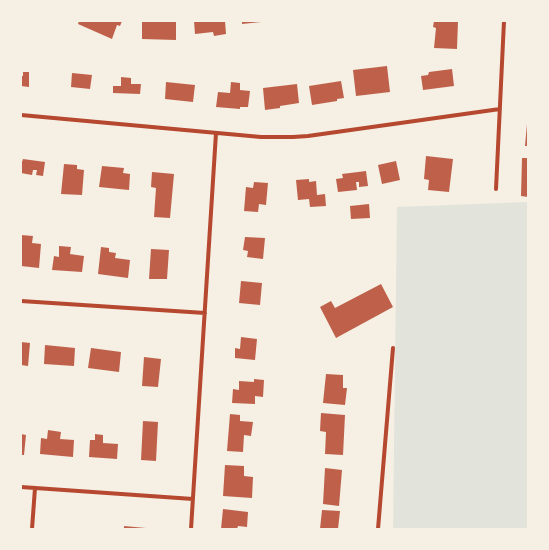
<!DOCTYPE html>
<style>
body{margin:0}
#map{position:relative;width:549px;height:550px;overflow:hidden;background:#f6efe4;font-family:Bitter,serif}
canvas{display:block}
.frame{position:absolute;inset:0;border:22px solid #f6efe4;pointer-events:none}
</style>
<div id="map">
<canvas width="549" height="550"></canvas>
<div class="frame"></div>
</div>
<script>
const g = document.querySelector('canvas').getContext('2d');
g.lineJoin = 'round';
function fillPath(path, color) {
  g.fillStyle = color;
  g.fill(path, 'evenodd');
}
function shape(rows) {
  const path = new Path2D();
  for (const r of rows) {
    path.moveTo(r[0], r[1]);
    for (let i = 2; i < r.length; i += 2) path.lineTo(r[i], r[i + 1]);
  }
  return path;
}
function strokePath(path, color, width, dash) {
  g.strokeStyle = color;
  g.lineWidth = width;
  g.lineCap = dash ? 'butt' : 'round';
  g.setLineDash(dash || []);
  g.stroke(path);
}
const green = shape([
 [528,202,528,529,393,529,397,207]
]);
const building = shape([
 [79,21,122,21,120,26,117,25,112,39,78,24],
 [142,21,176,21,176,40,142,39],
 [194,21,225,21,226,34,214,36,213,32,195,34],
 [242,21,261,21,261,22,242,24],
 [434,21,458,21,457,49,434,48,436,28,433,27],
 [387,66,390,92,356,96,353,70],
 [452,69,454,86,423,90,421,76,428,75,429,72],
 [23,72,29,72,29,87,21,86,21,76,23,76],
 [72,73,92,75,90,89,71,87],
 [121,77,131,78,131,84,141,84,140,94,113,93,113,86,121,86],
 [341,81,344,98,337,99,337,101,312,105,309,86],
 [166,82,195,85,193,102,165,99],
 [231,82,240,83,240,90,250,91,248,107,240,107,240,109,216,107,218,92,230,93],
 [297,84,299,103,280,106,280,108,265,110,263,88],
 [527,124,528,124,528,146,525,146],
 [426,156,453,159,449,192,428,190,429,180,424,179],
 [522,158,528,158,528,197,521,196],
 [23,159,45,162,43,176,36,175,37,170,33,170,32,175,21,173,21,162,22,162],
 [396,161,400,180,382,184,378,165],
 [64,164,77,165,77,169,84,170,82,195,61,194],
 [102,166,124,168,123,173,130,174,129,190,99,187],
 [366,171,368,186,359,187,359,182,356,182,357,190,338,192,336,179,343,178,342,174],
 [152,172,174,174,170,218,154,217,156,188,151,187],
 [309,179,309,182,316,181,317,195,325,194,326,206,310,207,309,199,298,200,296,180],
 [254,182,268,183,266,205,259,204,258,212,244,211,246,187,253,188],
 [369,204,370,218,351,219,350,206],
 [21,235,33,236,32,243,41,244,39,268,21,266],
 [245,237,265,238,263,259,247,257,248,251,243,250],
 [59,246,71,247,70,254,84,256,82,272,52,270,54,256,59,257],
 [101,247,109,248,109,252,116,253,115,258,130,260,128,278,98,274],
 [151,249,169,250,167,279,149,279],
 [241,281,262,283,260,305,239,303],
 [381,284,393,307,336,338,320,307,331,301,335,308],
 [241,337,257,339,255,360,235,358,235,348,240,349],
 [21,342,30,343,28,366,21,365],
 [45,345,75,348,74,366,44,364],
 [91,348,121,352,119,372,88,368],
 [144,357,161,359,158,387,142,386],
 [326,374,343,375,343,388,347,388,345,405,323,403],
 [254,379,264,380,263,397,255,396,255,404,232,403,233,389,239,390,239,381,254,382],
 [321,413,345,415,343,455,325,454,326,432,320,431],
 [230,414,240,415,240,421,253,422,251,436,244,435,243,452,227,451],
 [143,421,158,422,156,461,141,460],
 [48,430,61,432,60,439,74,440,73,457,40,454,41,438,47,439],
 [21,434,26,435,24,455,21,455],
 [95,434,103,435,103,443,118,444,117,459,89,457,90,440,95,440],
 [225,465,244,466,244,476,253,477,252,498,223,496],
 [325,468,342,470,339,506,323,504],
 [223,509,248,512,247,527,238,526,237,529,221,529],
 [322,510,340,511,338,529,320,529],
 [124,526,146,528,146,529,124,529]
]);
const minor = shape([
 [21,115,261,137,293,137,308,136,500,109],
 [496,189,504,21],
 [21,301,205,313],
 [21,487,193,499],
 [32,529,35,488],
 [191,529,216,133],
 [378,529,393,348]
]);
fillPath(green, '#e2e4dc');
fillPath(building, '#bf614a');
strokePath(minor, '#b5482f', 4);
</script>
